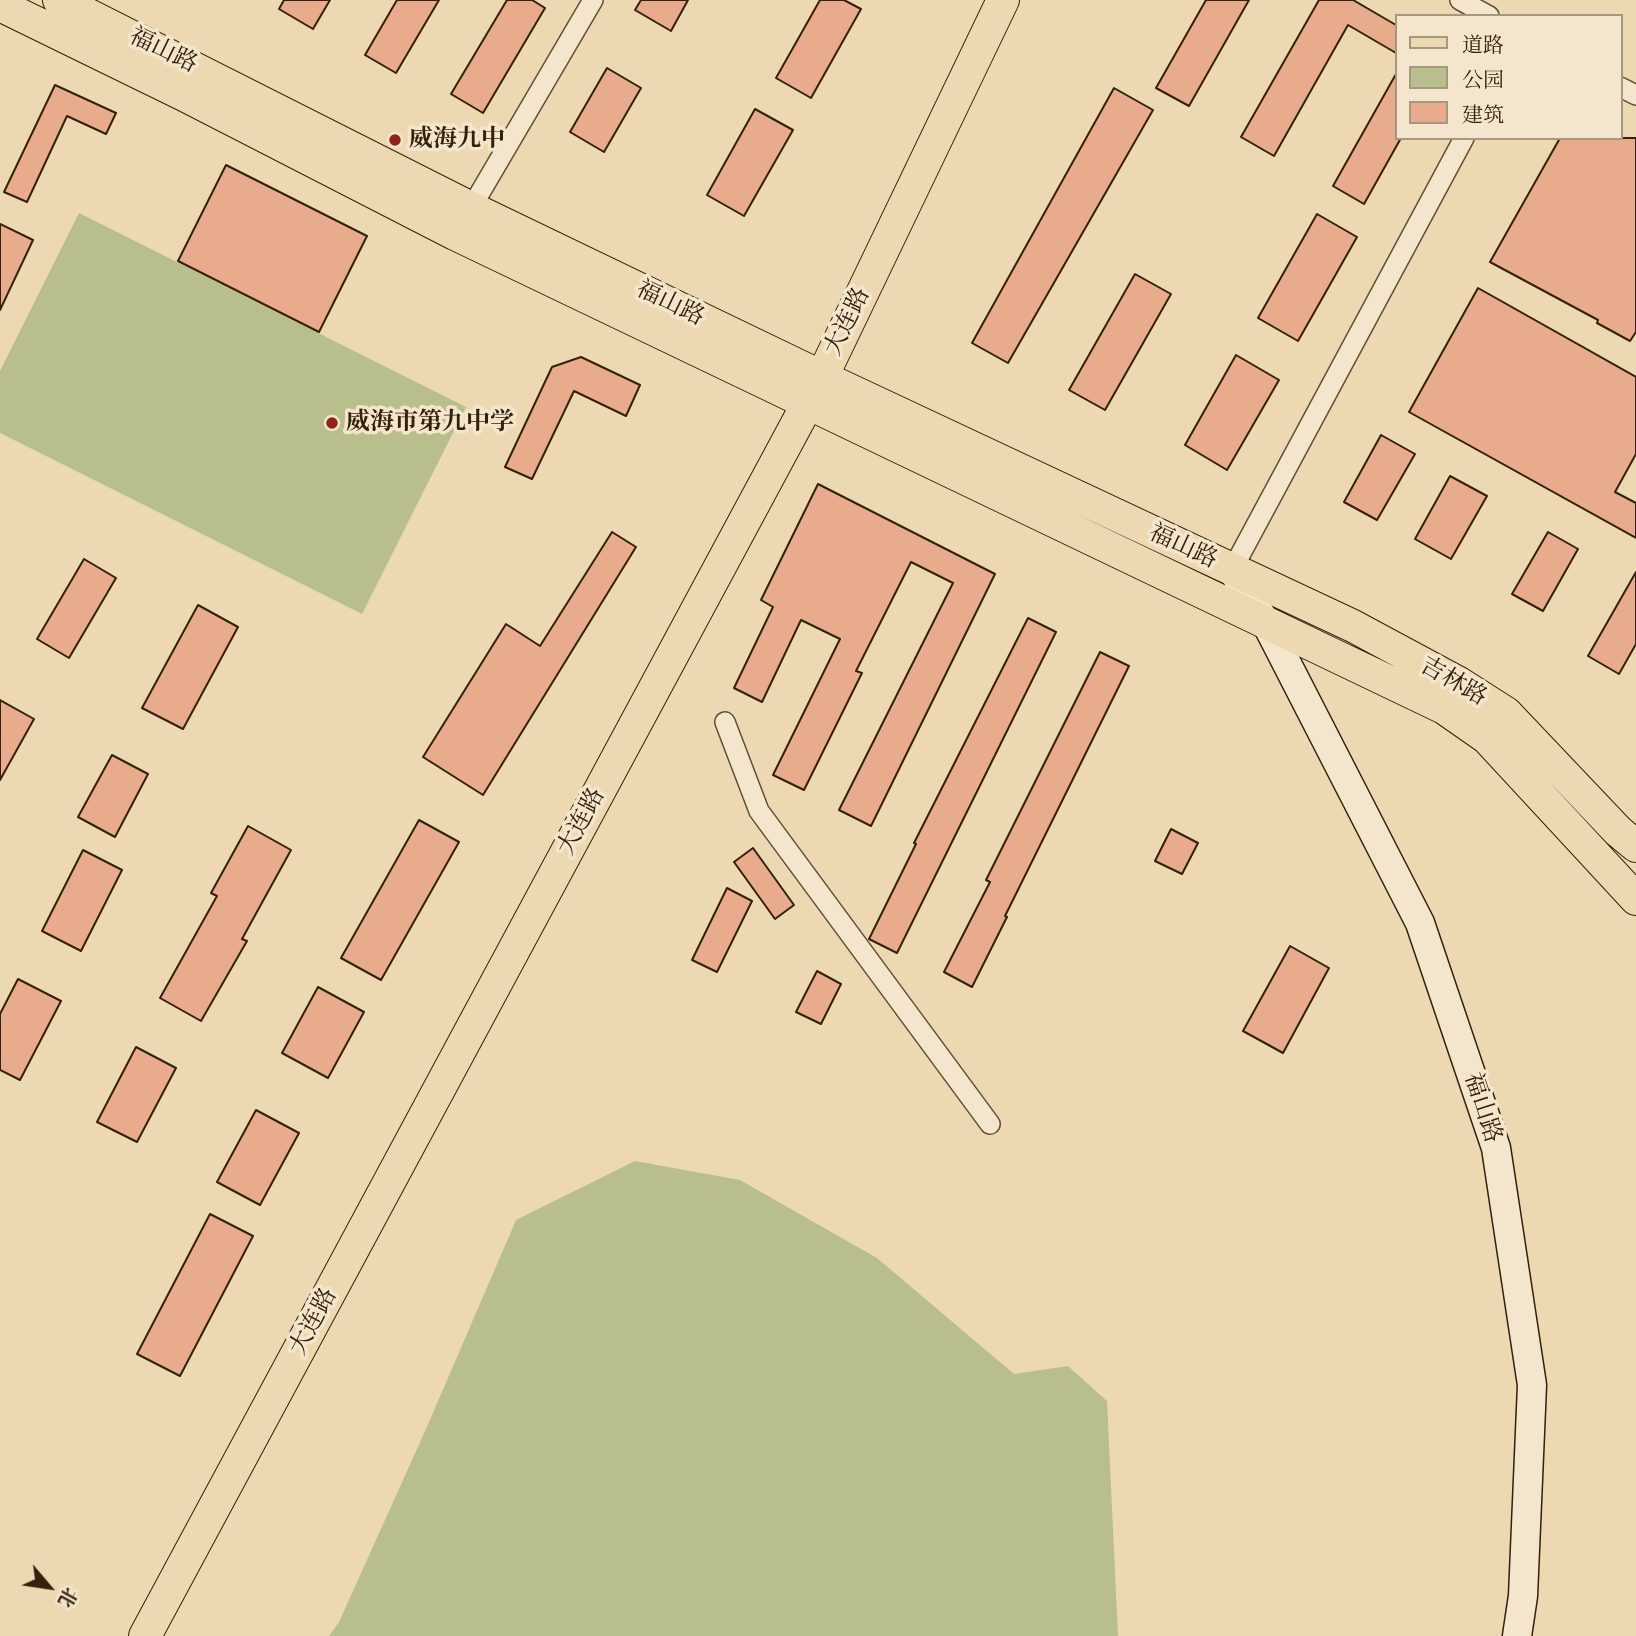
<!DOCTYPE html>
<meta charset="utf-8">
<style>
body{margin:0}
#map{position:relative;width:1636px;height:1636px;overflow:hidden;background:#edd9b1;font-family:"IM FELL Great Primer","Noto Serif SC",serif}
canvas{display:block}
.legend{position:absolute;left:1395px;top:14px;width:228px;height:126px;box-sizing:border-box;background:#f3e6cc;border:2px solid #a69780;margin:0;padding:9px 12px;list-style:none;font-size:21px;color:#33200d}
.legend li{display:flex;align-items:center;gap:14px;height:35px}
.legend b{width:35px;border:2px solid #a69780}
.north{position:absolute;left:14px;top:1552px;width:70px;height:70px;-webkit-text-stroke:5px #f3e6cc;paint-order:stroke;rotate:119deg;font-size:19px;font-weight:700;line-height:28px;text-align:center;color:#33200d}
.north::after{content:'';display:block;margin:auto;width:24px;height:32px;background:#33200d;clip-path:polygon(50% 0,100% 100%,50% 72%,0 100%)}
</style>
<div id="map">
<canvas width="1636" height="1636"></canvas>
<ul class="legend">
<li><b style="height:9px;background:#edd9b1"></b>道路</li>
<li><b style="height:19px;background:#b8bf8c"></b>公园</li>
<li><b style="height:19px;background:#e8ab8c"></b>建筑</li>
</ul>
<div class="north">北</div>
</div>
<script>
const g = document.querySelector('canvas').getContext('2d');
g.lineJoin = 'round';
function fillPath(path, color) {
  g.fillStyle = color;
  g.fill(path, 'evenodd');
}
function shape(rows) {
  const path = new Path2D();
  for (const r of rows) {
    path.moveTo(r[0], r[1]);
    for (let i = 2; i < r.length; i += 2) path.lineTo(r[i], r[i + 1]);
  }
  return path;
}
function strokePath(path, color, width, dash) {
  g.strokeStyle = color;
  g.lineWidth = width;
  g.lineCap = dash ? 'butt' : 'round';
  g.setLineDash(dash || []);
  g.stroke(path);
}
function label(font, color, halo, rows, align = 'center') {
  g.font = font + ' "IM FELL Great Primer","Noto Serif SC",serif';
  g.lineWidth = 7;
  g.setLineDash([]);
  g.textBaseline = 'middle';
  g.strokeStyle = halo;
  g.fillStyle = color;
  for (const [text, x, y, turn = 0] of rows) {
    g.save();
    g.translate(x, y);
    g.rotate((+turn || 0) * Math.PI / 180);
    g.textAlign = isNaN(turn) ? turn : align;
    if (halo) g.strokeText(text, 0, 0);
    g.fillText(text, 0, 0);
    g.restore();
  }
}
const green = shape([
 [79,213,466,407,362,614,0,433,0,371],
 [635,1161,740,1180,877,1258,1014,1374,1068,1366,1107,1401,1118,1636,329,1636,339,1622,426,1429,516,1220]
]);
const building = shape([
 [284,0,330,0,313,29,279,9,284,0],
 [397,0,439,0,396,73,365,55,397,0],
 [507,0,532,0,545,8,483,113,451,94,507,0],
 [641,0,688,0,671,31,635,10,641,0],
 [820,0,844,0,861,9,811,98,776,78,820,0],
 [1206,0,1249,0,1189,106,1156,88,1206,0],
 [1319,0,1353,0,1396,25,1396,53,1348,25,1274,156,1241,137,1319,0],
 [607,68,641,88,604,152,570,132,607,68],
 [1396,74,1396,138,1401,138,1364,204,1333,186,1396,74],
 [55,85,116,113,106,134,67,116,27,202,4,192,55,85],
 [1114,88,1153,110,1008,363,972,343,1114,88],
 [755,109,793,130,744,216,707,195,755,109],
 [1560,138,1636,138,1636,332,1630,341,1597,323,1598,320,1490,262,1560,138],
 [226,165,367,236,319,332,178,261,226,165],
 [1317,214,1357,237,1298,341,1258,318,1317,214],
 [0,224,33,240,0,310,0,224],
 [1135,274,1171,294,1105,410,1069,390,1135,274],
 [1478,288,1636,377,1636,454,1615,492,1636,503,1636,538,1409,412,1478,288],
 [1236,355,1279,380,1227,470,1185,445,1236,355],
 [581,357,640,385,626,416,574,391,532,479,505,467,552,367,581,357],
 [1381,435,1415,454,1377,520,1344,502,1381,435],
 [1450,476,1487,496,1451,559,1415,539,1450,476],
 [818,484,995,574,871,826,839,810,953,583,911,562,856,671,862,673,804,790,773,775,840,639,801,620,762,702,734,688,773,607,761,600,818,484],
 [612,532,636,547,483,795,423,757,506,624,540,646,612,532],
 [1548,532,1578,549,1543,611,1512,594,1548,532],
 [84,559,116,578,69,658,37,639,84,559],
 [1636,572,1636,644,1619,674,1588,656,1636,572],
 [198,605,238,627,183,729,142,708,198,605],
 [1028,618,1056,632,897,953,869,939,916,844,914,843,1028,618],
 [1100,652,1129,666,1005,916,1007,917,972,987,944,972,990,882,986,880,1100,652],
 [0,700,34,719,0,780,0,700],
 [112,755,148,774,115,837,78,817,112,755],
 [419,820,459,842,381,980,341,958,419,820],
 [248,826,291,850,242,939,247,941,201,1021,160,998,217,896,211,893,248,826],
 [1171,829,1198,843,1182,874,1155,861,1171,829],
 [753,848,794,905,775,919,734,862,753,848],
 [83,850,122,870,81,951,42,931,83,850],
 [727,888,752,901,717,972,692,960,727,888],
 [1290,946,1329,968,1283,1053,1243,1031,1290,946],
 [817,971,841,984,821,1024,796,1012,817,971],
 [18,979,61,1001,20,1080,0,1070,0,1014,18,979],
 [318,987,364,1012,328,1078,282,1053,318,987],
 [136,1047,176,1068,137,1142,97,1122,136,1047],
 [256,1110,299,1133,260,1205,217,1182,256,1110],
 [210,1214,253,1236,180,1376,137,1354,210,1214]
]);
const minor = shape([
 [1460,0,1489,16],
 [1620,87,1636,95],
 [467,215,593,0],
 [1232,570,1464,138],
 [725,722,759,811,990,1124]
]);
const secondary = shape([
 [1232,570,1265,621,1420,923,1496,1148,1532,1385,1523,1596,1517,1636]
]);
const primary = shape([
 [59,0,471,208,822,377,1353,626,1459,683,1506,713,1618,831,1636,846],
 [0,5,186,96,455,234,1444,708,1487,738,1636,899],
 [145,1636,822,377,1003,0]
]);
const markers = [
 [395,140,7,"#8f2418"],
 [332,423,7,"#8f2418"]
];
const streetNames = [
 ["福山路",163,51,26],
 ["福山路",670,304,26],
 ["大连路",848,322,-64],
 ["福山路",1183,547,25],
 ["吉林路",1453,682,30],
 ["大连路",582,822,-62],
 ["福山路",1482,1108,72],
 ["大连路",314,1322,-62]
];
const poiNames = [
 ["威海九中",409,140],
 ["威海市第九中学",346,423]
];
fillPath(green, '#b8bf8c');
fillPath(building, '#e8ab8c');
strokePath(building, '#33200d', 2);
strokePath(minor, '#624e36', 22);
strokePath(secondary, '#33200d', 31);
strokePath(primary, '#33200d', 34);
strokePath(minor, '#f3e6cc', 19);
strokePath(secondary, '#f3e6cc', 28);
strokePath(primary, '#edd9b1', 32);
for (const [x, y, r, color] of markers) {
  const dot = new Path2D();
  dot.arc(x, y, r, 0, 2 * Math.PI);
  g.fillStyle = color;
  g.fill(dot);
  strokePath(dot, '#f3e6cc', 2.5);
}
label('24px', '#33200d', '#f3e6cc', streetNames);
label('bold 24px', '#33200d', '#f3e6cc', poiNames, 'left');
</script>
